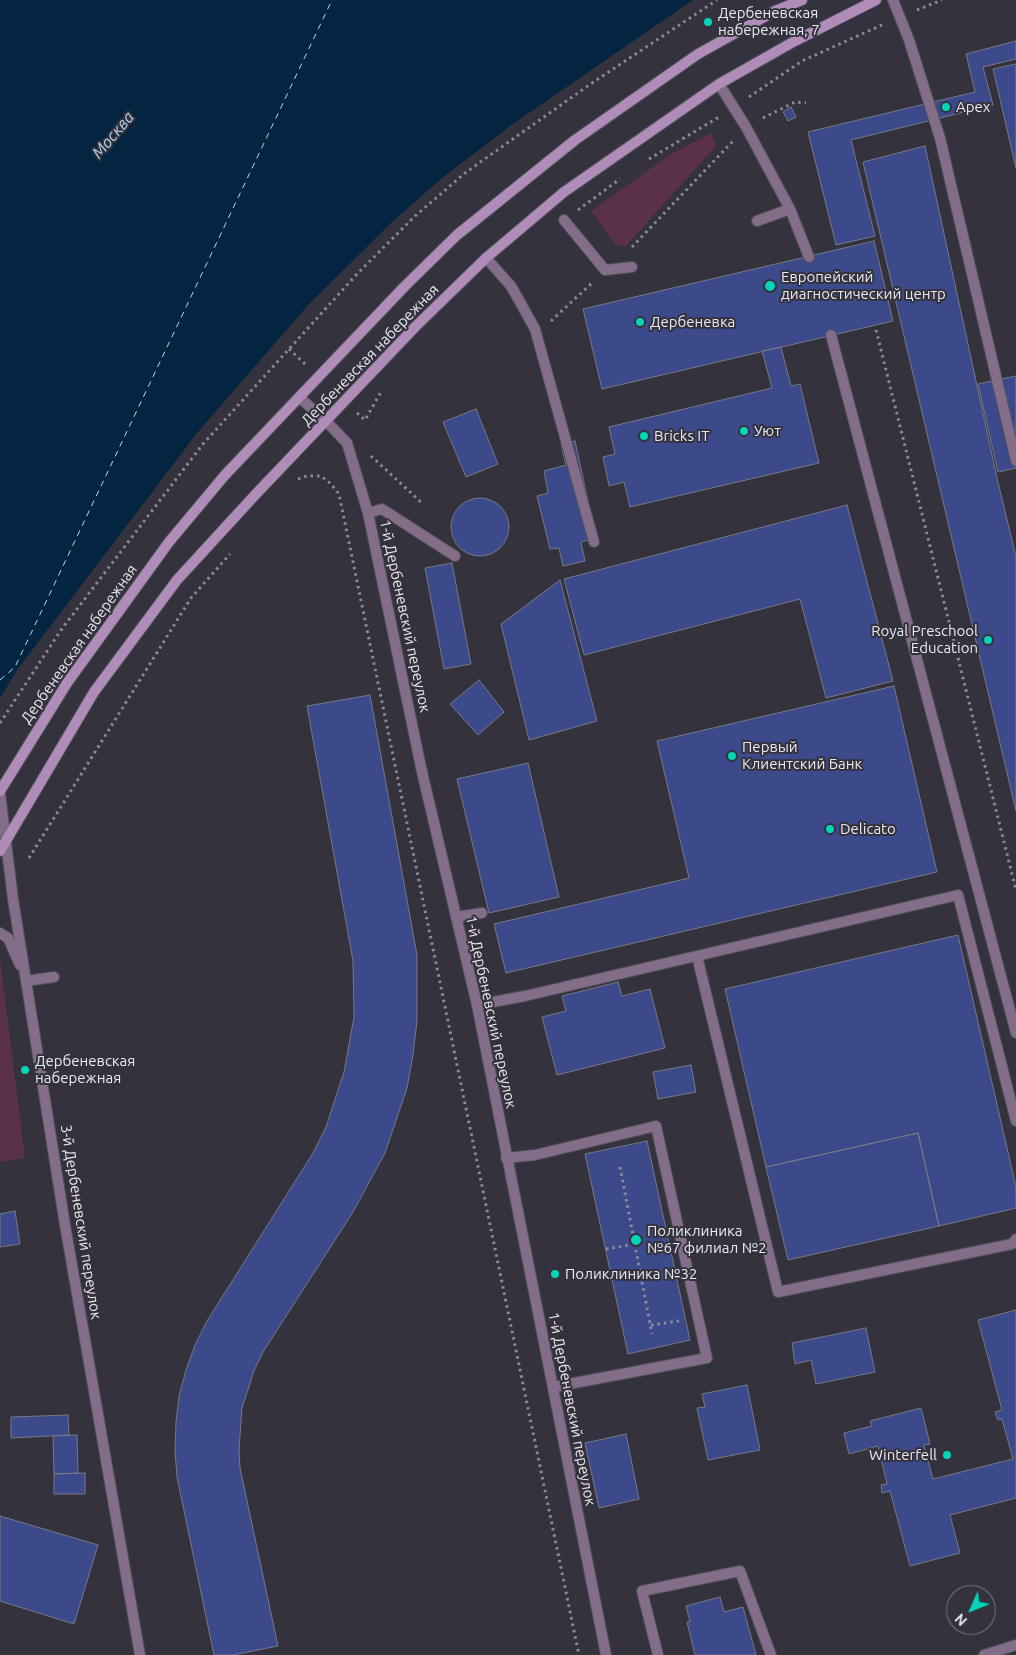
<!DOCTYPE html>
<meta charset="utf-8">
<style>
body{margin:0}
#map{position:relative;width:1016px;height:1655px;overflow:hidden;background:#34323c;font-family:Ubuntu,sans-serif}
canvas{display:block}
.north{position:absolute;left:946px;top:1585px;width:50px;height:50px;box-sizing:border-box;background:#34323c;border:1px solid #7d7b84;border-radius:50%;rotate:226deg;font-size:14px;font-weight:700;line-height:20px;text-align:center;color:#eae8ef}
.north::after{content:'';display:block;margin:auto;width:18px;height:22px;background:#02d5b6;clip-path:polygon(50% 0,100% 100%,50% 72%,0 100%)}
</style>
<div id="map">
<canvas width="1016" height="1655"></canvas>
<div class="north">N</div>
</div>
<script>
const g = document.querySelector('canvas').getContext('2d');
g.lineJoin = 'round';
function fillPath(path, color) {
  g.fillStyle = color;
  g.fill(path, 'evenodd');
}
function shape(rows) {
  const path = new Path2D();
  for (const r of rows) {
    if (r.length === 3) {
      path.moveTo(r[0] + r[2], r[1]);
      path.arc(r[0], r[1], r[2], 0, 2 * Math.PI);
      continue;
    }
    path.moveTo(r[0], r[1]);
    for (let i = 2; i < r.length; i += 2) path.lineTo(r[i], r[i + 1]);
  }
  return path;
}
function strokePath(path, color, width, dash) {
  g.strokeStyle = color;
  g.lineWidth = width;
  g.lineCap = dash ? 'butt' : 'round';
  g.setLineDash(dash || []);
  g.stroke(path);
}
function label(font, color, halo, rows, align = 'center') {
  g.font = font + ' Ubuntu,sans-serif';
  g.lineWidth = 4;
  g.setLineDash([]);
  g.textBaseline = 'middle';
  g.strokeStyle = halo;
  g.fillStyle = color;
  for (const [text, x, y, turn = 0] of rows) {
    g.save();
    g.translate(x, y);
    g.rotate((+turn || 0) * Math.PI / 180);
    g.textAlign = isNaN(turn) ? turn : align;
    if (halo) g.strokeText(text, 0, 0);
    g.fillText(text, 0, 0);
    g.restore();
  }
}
const green = shape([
 [711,133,716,146,625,247,615,244,591,211,671,154],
 [0,959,25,1158,0,1162]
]);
const water = shape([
 [0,0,693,0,510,126,442,178,392,222,308,305,197,433,17,670,0,698]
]);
const ferry = shape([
 [0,680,15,667,332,0]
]);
const building = shape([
 [1016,41,1016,59,983,67,993,105,851,140,875,236,836,245,808,132,975,92,966,54,1016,41],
 [1016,64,1016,168,993,69,1016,64],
 [791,107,796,117,788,121,783,112,791,107],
 [925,146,997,478,1016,557,1016,811,863,162,925,146],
 [874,241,893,321,602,389,583,309,874,241],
 [781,347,791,386,800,384,819,463,630,507,624,482,609,486,603,457,615,454,609,427,772,388,762,351,781,347],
 [1016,376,1016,468,998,472,978,384,1016,376],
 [476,409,498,464,466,477,443,422,476,409],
 [575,441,596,538,581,542,585,561,563,566,559,548,550,549,537,496,548,493,544,471,566,465,561,445,575,441],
 [480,527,29],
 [847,505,893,681,826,698,800,599,584,655,564,579,847,505],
 [452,563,471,664,444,669,425,568,452,563],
 [560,580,597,721,529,740,501,624,560,580],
 [479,680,504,712,478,735,450,704,479,680],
 [894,686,937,872,506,973,494,924,689,878,657,741,894,686],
 [370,695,417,955,417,1021,413,1055,407,1088,385,1153,353,1212,263,1352,254,1371,242,1408,239,1449,240,1468,278,1646,233,1655,214,1655,177,1477,175,1451,176,1422,179,1396,186,1370,195,1345,207,1321,313,1153,326,1127,344,1072,354,1017,353,961,307,706,370,695],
 [528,763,559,897,489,913,457,779,528,763],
 [958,935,1016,1187,1016,1208,939,1226,918,1133,766,1167,725,989,958,935],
 [618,982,622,996,650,989,665,1048,557,1075,542,1017,566,1011,562,996,618,982],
 [691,1065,696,1092,658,1099,653,1072,691,1065],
 [918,1133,939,1226,788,1260,766,1167,918,1133],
 [647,1141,690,1340,628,1354,585,1154,647,1141],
 [15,1211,20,1244,0,1247,0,1214,15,1211],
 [1016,1310,1016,1498,950,1515,960,1553,910,1566,890,1491,882,1493,881,1485,887,1484,878,1446,849,1454,844,1433,872,1426,870,1421,921,1408,930,1444,924,1445,933,1479,1013,1459,1002,1419,998,1420,995,1412,1002,1410,978,1320,1016,1310],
 [866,1328,875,1372,816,1384,811,1360,795,1364,792,1343,866,1328],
 [747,1385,760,1450,708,1460,697,1408,705,1407,702,1394,747,1385],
 [68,1415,69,1435,11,1438,11,1417,68,1415],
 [626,1434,639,1499,599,1508,585,1443,626,1434],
 [77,1435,78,1473,54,1474,53,1436,77,1435],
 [85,1473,85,1494,54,1494,54,1474,85,1473],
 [0,1516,98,1545,74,1624,0,1601,0,1516],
 [720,1597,724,1612,743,1607,756,1655,695,1655,687,1622,690,1622,686,1606,720,1597]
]);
const path = shape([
 [917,10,942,0],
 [749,97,802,61,884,24],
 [763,118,795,102,806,103],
 [649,159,719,117],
 [578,210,620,179],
 [632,247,733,141],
 [551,321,592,283],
 [876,330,1016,890],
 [289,349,305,364],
 [357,413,365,420,381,392],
 [371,456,423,504],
 [298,479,307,476,321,476,331,484,339,494,579,1655],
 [0,723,61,630,203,444,357,274,414,217,465,173,589,85,717,0],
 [29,858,191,598,230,554],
 [620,1167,652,1334],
 [606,1249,635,1244],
 [651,1325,679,1321]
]);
const service = shape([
 [893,0,909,40,940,138,1016,461],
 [719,84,746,127,790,209,809,257],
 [564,220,605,270,632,267],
 [757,221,790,209],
 [486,258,511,286,535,329,594,542],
 [831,335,1016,1033],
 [368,513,382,509,455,556],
 [456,917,482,913],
 [697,956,778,1292,1012,1244,1016,1239],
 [26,981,54,977],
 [477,1005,525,996,958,895,1016,1121],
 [506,1158,535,1155,656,1126,707,1358,553,1387],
 [658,1655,642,1591,740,1571,771,1655],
 [984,1655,1016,1645]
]);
const minor = shape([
 [299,397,326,421,347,443,368,513,422,772,477,1005,606,1655],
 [0,793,13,899,65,1225,140,1655],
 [0,933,8,938,20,965]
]);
const secondary = shape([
 [0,791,67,683,169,542,225,475,405,286,457,235,575,140,698,54,775,11,802,0],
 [0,851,94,692,177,580,255,495,415,327,486,258,564,192,719,84,793,42,876,0]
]);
const markers = [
 [708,22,5,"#02d5b6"],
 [946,107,5,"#02d5b6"],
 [770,286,6,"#02d5b6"],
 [640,322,5,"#02d5b6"],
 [744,431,5,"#02d5b6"],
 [644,436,5,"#02d5b6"],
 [988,640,5,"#02d5b6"],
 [732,756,5,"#02d5b6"],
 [830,829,5,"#02d5b6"],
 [25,1070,5,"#02d5b6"],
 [636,1240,6,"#02d5b6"],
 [555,1274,5,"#02d5b6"],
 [947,1455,5,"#02d5b6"]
];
const poiNames = [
 ["Дербеневская",718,13],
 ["набережная, 7",718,30],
 ["Apex",956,107],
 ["Европейский",781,277],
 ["диагностический центр",781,294],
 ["Дербеневка",650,322],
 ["Уют",754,431],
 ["Bricks IT",654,436],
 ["Royal Preschool",978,631,"right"],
 ["Education",978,648,"right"],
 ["Первый",742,747],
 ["Клиентский Банк",742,764],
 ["Delicato",840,829],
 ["Дербеневская",35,1061],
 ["набережная",35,1078],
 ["Поликлиника",647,1231],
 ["№67 филиал №2",647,1248],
 ["Поликлиника №32",565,1274],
 ["Winterfell",937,1455,"right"]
];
const streetNames = [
 ["Дербеневская набережная",370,355,-46],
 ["1-й Дербеневский переулок",405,616,78],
 ["Дербеневская набережная",79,644,-55],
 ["1-й Дербеневский переулок",491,1012,78],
 ["3-й Дербеневский переулок",81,1222,81],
 ["1-й Дербеневский переулок",572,1409,79]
];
const waterNames = [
 ["Москва",113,135,-50]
];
fillPath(green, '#5a304a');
fillPath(water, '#032541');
strokePath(ferry, '#b6d6f5', 1, [6, 5]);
fillPath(building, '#3c4a8c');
strokePath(building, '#767985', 1);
strokePath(service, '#514f59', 12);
strokePath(minor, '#514f59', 12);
strokePath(secondary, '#514f59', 12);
strokePath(path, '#8c8a93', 3, [2.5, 4]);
strokePath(service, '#836d89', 10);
strokePath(minor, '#836d89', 10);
strokePath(secondary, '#b08db9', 10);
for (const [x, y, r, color] of markers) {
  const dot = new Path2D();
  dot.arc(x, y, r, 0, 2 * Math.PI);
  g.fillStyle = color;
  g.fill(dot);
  strokePath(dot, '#34323c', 2);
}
label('15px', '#eae8ef', '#34323c', poiNames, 'left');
label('15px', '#eae8ef', '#34323c', streetNames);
label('italic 16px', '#b6d6f5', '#34323c', waterNames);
</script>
